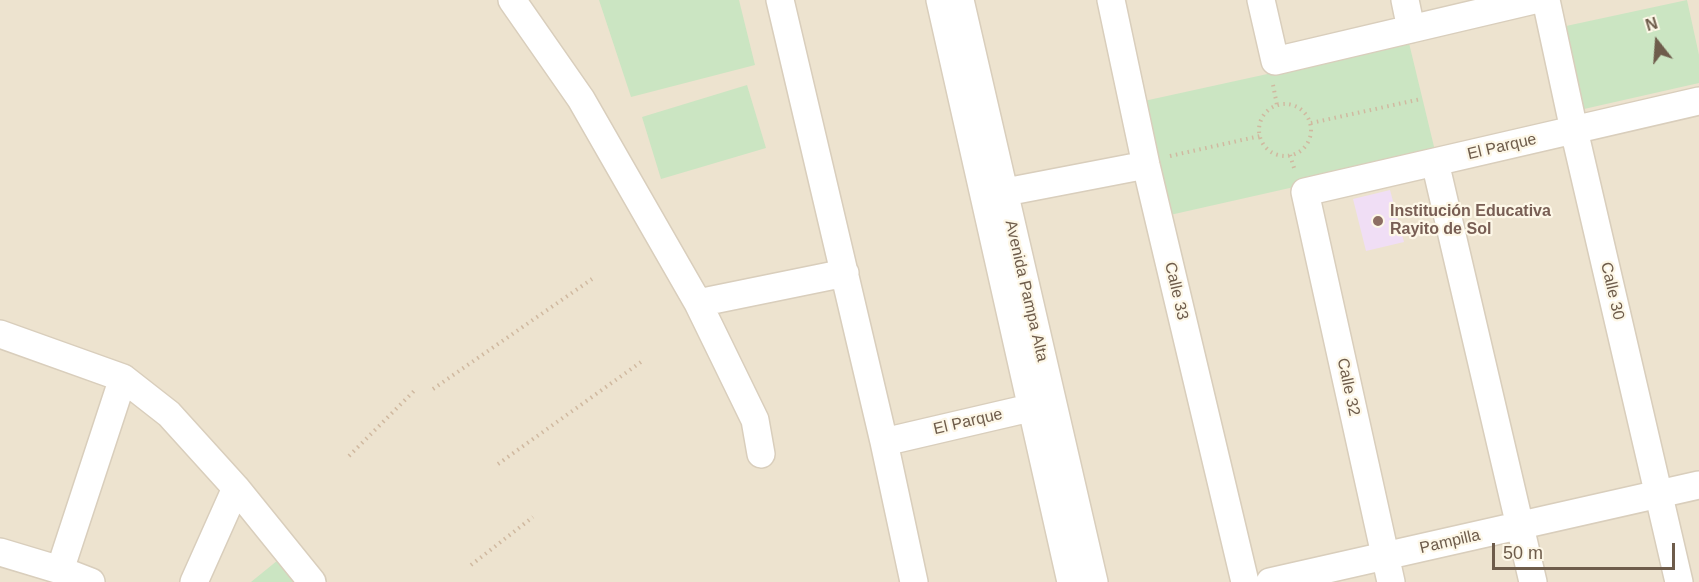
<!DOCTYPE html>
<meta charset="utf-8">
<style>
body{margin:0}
#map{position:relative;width:1699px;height:582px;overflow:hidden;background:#f9f3e1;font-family:Arial,sans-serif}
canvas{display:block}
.north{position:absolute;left:1627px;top:12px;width:60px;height:60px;-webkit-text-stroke:4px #fdf7e7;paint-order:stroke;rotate:343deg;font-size:16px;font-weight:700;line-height:24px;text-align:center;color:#6e5c4b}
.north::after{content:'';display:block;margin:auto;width:21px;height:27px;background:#6e5c4b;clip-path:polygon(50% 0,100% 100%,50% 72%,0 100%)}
.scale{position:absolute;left:1492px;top:543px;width:183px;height:27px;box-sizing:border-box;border:3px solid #6e5c4b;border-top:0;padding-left:8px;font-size:18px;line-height:21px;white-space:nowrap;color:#6e5c4b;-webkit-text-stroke:4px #fdf7e7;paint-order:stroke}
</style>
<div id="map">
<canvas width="1699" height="582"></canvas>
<div class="north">N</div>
<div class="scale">50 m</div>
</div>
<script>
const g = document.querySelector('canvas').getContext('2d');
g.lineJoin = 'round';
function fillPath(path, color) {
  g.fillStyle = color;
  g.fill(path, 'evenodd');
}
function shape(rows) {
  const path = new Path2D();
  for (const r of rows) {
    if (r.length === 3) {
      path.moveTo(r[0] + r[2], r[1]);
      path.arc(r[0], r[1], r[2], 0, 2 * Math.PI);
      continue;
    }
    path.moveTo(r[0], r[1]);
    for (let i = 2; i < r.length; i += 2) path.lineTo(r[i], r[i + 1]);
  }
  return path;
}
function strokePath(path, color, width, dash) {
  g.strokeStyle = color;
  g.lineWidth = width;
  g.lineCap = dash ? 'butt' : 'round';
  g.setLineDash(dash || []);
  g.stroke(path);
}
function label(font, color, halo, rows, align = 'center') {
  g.font = font + ' Arial,sans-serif';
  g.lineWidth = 4.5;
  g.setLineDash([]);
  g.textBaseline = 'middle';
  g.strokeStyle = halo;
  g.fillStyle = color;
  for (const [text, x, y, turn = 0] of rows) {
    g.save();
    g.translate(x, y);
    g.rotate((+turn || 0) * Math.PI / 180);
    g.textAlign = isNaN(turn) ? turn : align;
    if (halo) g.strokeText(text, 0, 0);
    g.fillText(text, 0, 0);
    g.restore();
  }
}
const residential = shape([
 [0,0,1699,0,1699,582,0,582]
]);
const education = shape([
 [1390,190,1404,242,1366,251,1353,199]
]);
const green = shape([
 [599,0,739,0,755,65,631,97],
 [1687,0,1699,55,1699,83,1584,109,1566,26],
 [1409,43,1436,155,1170,215,1144,101],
 [747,85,766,148,661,179,642,117],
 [283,556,305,582,251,582]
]);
const path = shape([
 [1273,85,1277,105],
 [1285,130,26],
 [1311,123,1421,99],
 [1290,155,1295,171],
 [1170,156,1260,136],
 [433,389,592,279],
 [349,456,414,391],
 [498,464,641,362],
 [471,565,533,517]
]);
const minor = shape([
 [512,0,581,99,698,303,755,420,761,454],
 [780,0,884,442,914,582],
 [940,0,1071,582],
 [960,0,1094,582],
 [1111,0,1146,165,1245,582],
 [1261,0,1275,61,1534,0],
 [1405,0,1411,29],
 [1546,0,1574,130,1679,582],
 [1435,162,1533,582],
 [985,196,1146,165],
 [698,303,845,273],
 [0,334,123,378,169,414,236,488,312,582],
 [884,442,1047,404],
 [0,552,60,570,91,582],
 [60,570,123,378],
 [194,582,236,488],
 [1270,582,1699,485],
 [1391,582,1305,192,1699,101]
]);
const markers = [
 [1378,221,6,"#8d6e63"]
];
const streetNames = [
 ["El Parque",1502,147,-13],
 ["Avenida Pampa Alta",1026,291,77],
 ["Calle 33",1176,291,77],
 ["Calle 30",1612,291,77],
 ["Calle 32",1348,387,78],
 ["El Parque",968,422,-13],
 ["Pampilla",1450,542,-13]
];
const educationNames = [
 ["Institución Educativa",1390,212],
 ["Rayito de Sol",1390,230]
];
fillPath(residential, '#ede3cf');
fillPath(education, '#f0def5');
fillPath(green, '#cbe5c2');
strokePath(minor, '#d9cebc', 30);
strokePath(path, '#d0b9a0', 4, [1.5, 4.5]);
strokePath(minor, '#fff', 27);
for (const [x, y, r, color] of markers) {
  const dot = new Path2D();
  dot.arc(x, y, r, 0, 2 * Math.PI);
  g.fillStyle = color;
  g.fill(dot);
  strokePath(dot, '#fdf7e7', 2);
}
label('16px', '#6e5c4b', '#fdf7e7', streetNames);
label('bold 16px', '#785e54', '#fdf7e7', educationNames, 'left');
</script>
